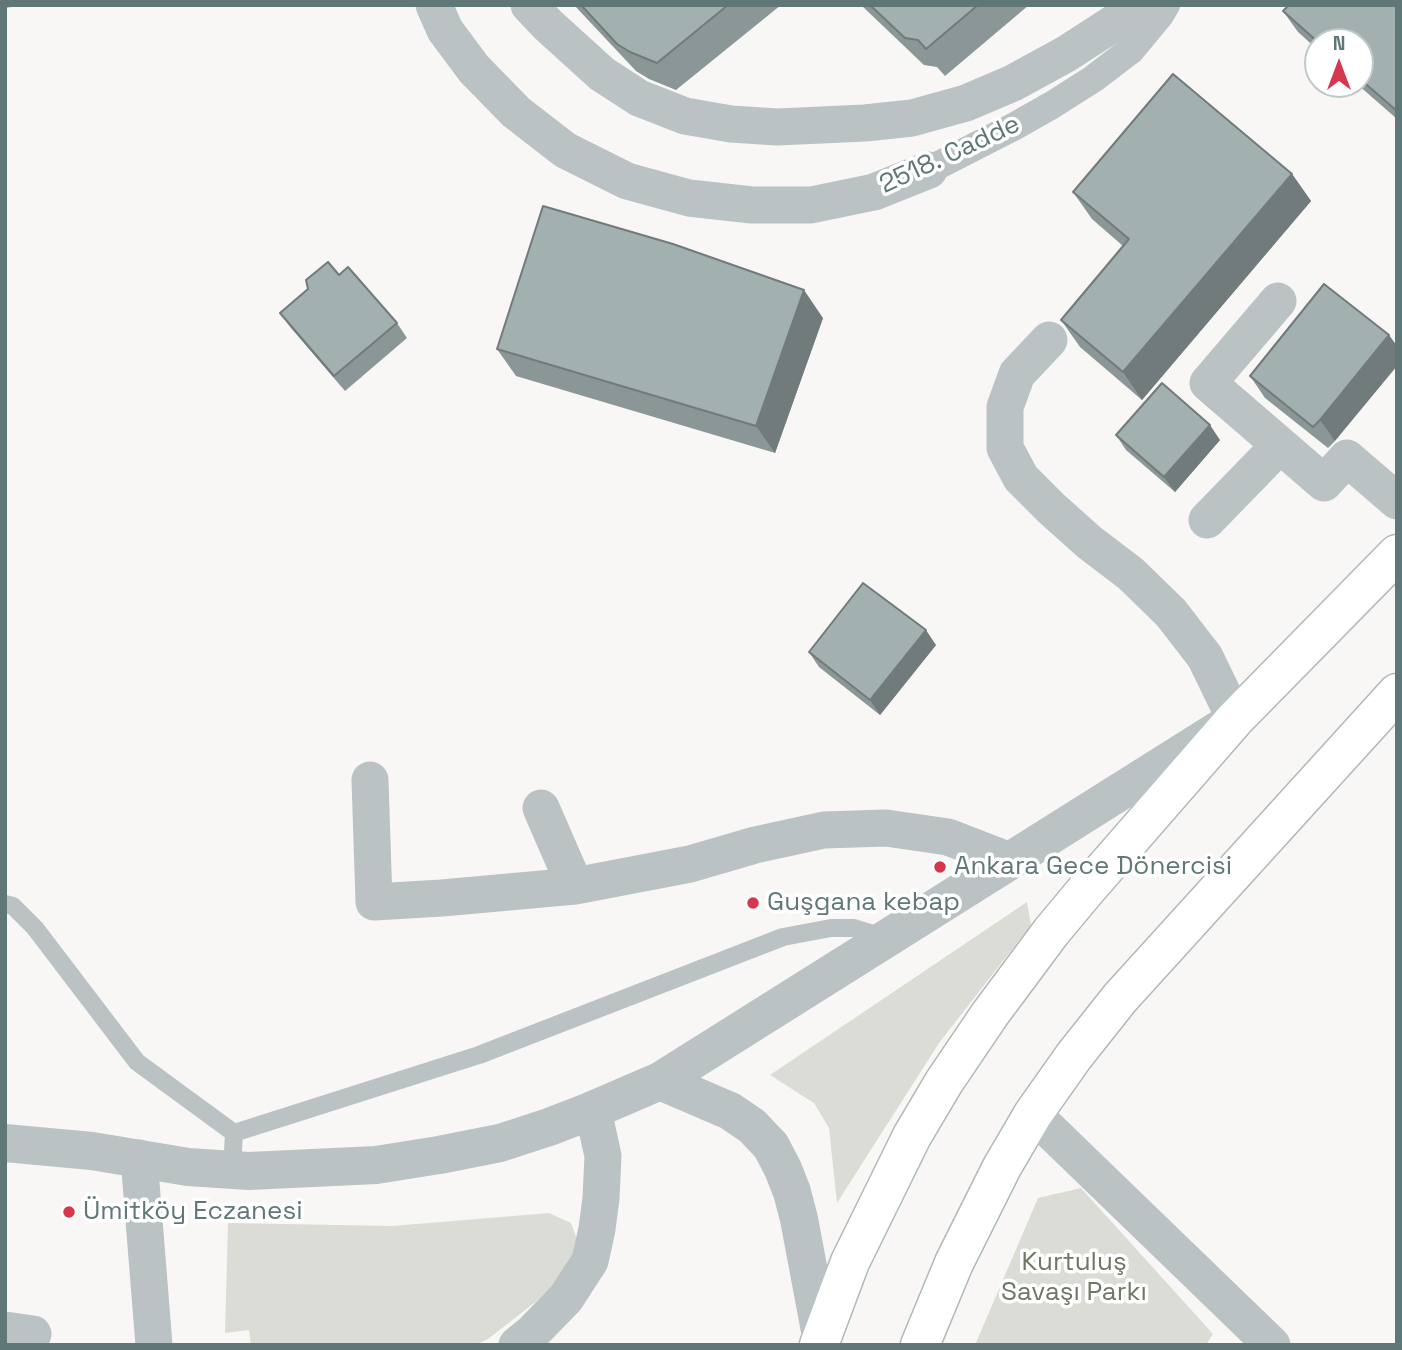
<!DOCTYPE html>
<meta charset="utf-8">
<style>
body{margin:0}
#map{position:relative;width:1402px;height:1350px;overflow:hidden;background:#f8f7f5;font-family:"Space Grotesk",sans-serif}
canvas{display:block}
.frame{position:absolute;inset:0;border:7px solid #607778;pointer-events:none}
.north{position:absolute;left:1304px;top:28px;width:70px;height:70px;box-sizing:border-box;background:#fff;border:2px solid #bfc9c9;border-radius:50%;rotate:0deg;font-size:19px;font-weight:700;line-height:28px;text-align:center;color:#607778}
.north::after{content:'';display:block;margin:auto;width:24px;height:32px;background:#d6374c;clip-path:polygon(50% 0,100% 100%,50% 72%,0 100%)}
</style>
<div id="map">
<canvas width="1402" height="1350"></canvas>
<div class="frame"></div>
<div class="north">N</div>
</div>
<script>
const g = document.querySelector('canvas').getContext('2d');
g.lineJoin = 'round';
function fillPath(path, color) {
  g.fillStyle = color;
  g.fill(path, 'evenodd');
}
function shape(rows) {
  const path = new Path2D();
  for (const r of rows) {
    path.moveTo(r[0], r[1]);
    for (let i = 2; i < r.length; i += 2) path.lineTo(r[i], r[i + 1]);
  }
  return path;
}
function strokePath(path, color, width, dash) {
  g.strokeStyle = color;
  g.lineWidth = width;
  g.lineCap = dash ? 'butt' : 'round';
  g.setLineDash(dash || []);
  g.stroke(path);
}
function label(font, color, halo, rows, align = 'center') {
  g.font = font + ' "Space Grotesk",sans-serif';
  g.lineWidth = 7;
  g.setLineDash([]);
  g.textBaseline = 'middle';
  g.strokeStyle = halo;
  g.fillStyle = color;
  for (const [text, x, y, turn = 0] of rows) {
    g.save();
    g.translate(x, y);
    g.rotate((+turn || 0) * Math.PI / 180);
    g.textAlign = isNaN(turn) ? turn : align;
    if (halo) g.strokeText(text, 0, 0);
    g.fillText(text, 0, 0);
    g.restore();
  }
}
const green = shape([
 [1027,902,1031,925,939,1043,837,1203,829,1128,814,1103,770,1075],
 [1081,1188,1213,1334,1206,1345,975,1345,1038,1198],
 [549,1213,571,1223,579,1245,572,1267,538,1300,488,1339,475,1345,251,1345,249,1330,225,1333,228,1223,392,1226]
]);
const service = shape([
 [5,904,13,906,35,928,137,1062,234,1133],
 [232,1169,234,1133,479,1055,783,937,831,928,854,928,883,937]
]);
const pedestrian = shape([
 [929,170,1015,126,1052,105,1093,79,1131,50,1160,15,1166,5]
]);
const minor = shape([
 [434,5,445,30,474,69,516,112,565,150,627,181,689,198,752,205,811,205,874,192,929,170],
 [529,5,548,25,602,74,639,98,685,116,731,124,777,127,865,123,912,118,966,103,1013,83,1066,54,1142,5],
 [1278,301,1208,383,1324,483,1347,458,1397,501],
 [1049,340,1017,374,1005,407,1005,448,1021,478,1051,508,1089,542,1131,574,1171,613,1205,657,1235,719],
 [1207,520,1280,445],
 [370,780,374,902,442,898,575,886,690,864,755,845,824,830,886,828,948,837,1010,861],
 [541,808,575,886],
 [1033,1114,1272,1345],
 [139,1158,154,1345],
 [5,1330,33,1334],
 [517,1345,533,1332,566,1298,590,1261,597,1229,601,1198,603,1156,596,1124,588,1112]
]);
const tertiary = shape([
 [660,1081,730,1111,752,1126,771,1146,783,1169,792,1192,799,1219,821,1336],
 [5,1143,92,1151,188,1167,249,1171,376,1165,439,1155,500,1143,549,1127,588,1112,660,1081,1223,727]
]);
const primary = shape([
 [819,1345,850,1262,912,1136,944,1082,990,1014,1051,932,1086,890,1235,719,1397,554],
 [920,1345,954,1263,1002,1167,1033,1114,1074,1056,1120,998,1397,693]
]);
const wall = shape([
 [5,5,24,5,5,8],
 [574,5,781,5,676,90,649,79,636,71],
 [861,5,1029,5,945,76,937,67,924,65],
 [1397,5,1397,119,1357,84,1360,84,1360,42,1318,42,1318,50,1298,32,1283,11],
 [1292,174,1311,201,1142,400,1080,347,1061,320,1123,246,1092,219,1073,192],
 [339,275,397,323,407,338,345,391,291,328,280,313],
 [1324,284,1335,441,1328,448,1265,398,1250,376],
 [823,318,775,453,516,376,497,349],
 [1116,435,1220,440,1175,492,1126,450],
 [936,645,880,715,819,667,809,652]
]);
const shadedWall = shape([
 [1292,174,1311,201,1142,400,1123,372],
 [804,290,823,318,775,453,756,426],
 [1389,335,1397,346,1397,366,1335,441,1320,420],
 [1210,425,1220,440,1175,492,1164,477],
 [926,630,936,645,880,715,870,700]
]);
const building = shape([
 [581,5,728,5,657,63,630,52,617,44,581,5],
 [870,5,978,5,926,49,918,40,905,38,870,5],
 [1289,5,1397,5,1397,111,1360,79,1360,42,1318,42,1283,11,1289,5],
 [1173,74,1292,174,1123,372,1061,320,1129,239,1073,192,1173,74],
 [543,206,673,244,804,290,756,426,497,349,543,206],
 [328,262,339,275,348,267,397,323,334,376,280,313,308,289,306,280,328,262],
 [1324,284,1389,335,1320,420,1313,427,1250,376,1324,284],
 [1162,383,1210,425,1164,477,1116,435,1162,383],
 [863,583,926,630,870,700,809,652,863,583]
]);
const markers = [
 [940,867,7,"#d6374c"],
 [753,903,7,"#d6374c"],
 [69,1212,7,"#d6374c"]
];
const streetNames = [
 ["2518. Cadde",950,155,-25]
];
const poiNames = [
 ["Ankara Gece Dönercisi",954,867],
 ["Guşgana kebap",767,903],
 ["Ümitköy Eczanesi",83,1212]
];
const parkNames = [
 ["Kurtuluş",1074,1263],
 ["Savaşı Parkı",1074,1293]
];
fillPath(green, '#dadcd5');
strokePath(primary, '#b0b8b9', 41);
strokePath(service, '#bac2c3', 18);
strokePath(pedestrian, '#bac2c3', 28);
strokePath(minor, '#bac2c3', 37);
strokePath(tertiary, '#bac2c3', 38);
strokePath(primary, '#fff', 38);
fillPath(wall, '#8b9797');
fillPath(shadedWall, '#717b7b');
fillPath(building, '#a2b0b0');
strokePath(building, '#717b7b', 2);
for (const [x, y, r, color] of markers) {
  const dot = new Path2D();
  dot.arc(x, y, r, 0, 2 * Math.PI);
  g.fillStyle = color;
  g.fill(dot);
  strokePath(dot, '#fff', 2.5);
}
label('26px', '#607778', '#fff', streetNames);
label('26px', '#607778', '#fff', poiNames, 'left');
label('26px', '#6e7763', '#fff', parkNames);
</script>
